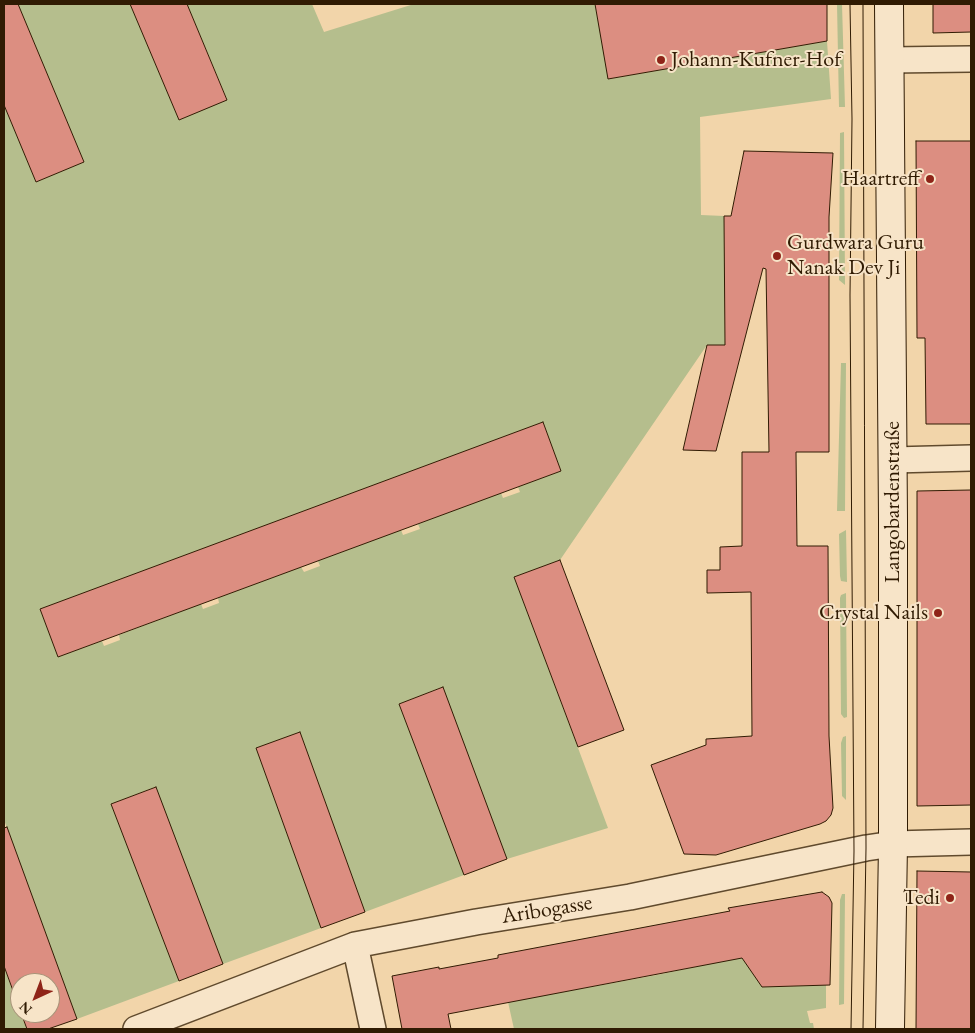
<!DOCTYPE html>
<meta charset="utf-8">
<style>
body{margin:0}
#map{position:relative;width:975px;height:1033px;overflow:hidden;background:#f2d5aa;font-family:"EB Garamond",serif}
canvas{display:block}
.frame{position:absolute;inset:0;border:5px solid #301b03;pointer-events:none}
.north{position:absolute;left:10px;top:973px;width:50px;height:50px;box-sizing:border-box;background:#f7e4c8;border:1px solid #a79479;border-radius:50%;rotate:223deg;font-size:14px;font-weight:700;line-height:20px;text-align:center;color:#301b03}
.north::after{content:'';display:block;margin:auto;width:18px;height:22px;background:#8f2418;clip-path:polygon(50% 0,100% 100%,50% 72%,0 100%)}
</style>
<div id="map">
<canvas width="975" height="1033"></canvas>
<div class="frame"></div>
<div class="north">N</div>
</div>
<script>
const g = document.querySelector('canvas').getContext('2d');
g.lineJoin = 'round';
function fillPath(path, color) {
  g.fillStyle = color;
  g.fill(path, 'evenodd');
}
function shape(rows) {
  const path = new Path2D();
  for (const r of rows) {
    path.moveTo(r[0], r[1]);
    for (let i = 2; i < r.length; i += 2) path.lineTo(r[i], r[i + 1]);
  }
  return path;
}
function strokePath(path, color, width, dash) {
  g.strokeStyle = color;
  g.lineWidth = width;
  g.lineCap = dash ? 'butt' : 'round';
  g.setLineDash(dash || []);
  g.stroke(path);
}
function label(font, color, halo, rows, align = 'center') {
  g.font = font + ' "EB Garamond",serif';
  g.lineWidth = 4;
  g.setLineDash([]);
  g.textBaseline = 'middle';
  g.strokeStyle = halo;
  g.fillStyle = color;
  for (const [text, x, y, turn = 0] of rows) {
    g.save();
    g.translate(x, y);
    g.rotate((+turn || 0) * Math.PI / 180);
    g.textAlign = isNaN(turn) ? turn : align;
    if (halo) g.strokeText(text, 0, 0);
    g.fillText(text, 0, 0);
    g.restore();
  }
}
const green = shape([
 [18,4,130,4,179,120,227,99,187,4,312,4,324,32,414,4,595,4,609,79,827,41,831,99,700,117,701,215,724,216,725,345,707,345,560,560,514,577,608,828,507,859,442,687,399,704,464,875,365,912,300,732,256,748,321,928,223,964,155,787,111,804,179,981,77,1019,4,820,4,105,36,182,84,162],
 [543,422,561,471,518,487,520,492,503,498,501,493,418,524,420,529,403,535,401,530,318,561,320,566,304,572,301,567,218,598,219,603,203,609,201,604,119,635,120,640,104,646,102,641,58,657,40,609],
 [837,4,842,4,845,107,839,107],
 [844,132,845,285,839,280,840,133],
 [841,363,846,363,845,511,837,511],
 [846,530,847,582,841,581,840,576,839,534],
 [846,593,847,717,844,718,841,714,840,598,841,595],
 [846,736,846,800,842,796,841,743,843,737],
 [842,894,845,894,844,1004,839,1005,840,900],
 [742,957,763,987,826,985,826,1008,807,1011,810,1023,813,1023,814,1029,514,1029,508,1002,657,975],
 [4,966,20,1013,27,1029,4,1029]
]);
const building = shape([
 [4,4,18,4,84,162,36,182,4,105,4,4],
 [130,4,187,4,227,100,179,120,130,4],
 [595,4,827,4,827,41,608,79,595,4],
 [933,4,971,4,971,32,933,33,933,4],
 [916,141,971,141,971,424,926,424,925,338,917,338,916,141],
 [744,151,833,153,829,217,829,452,796,452,797,546,828,546,829,736,833,808,831,815,826,821,820,824,716,855,684,854,651,765,706,745,706,739,752,736,751,592,707,593,707,570,720,570,720,547,742,546,742,452,769,452,766,269,763,268,716,451,683,450,707,345,725,345,724,216,731,216,744,151],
 [543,422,561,471,58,657,40,609,543,422],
 [971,490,971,805,917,806,917,491,971,490],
 [560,560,624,730,578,747,514,577,560,560],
 [443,687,507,859,464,875,399,704,443,687],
 [300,732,365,912,321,928,256,748,300,732],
 [156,787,223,964,179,981,111,804,156,787],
 [7,827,77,1019,48,1029,27,1029,21,1013,50,1013,50,983,20,983,20,1010,4,966,4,828,7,827],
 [917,871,971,872,971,1029,916,1029,917,871],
 [822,892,829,897,832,903,830,985,762,987,742,958,448,1014,451,1029,402,1029,392,976,439,967,439,969,498,958,498,955,730,911,728,908,822,892]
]);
const street = shape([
 [889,60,971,59],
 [893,460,971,458],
 [355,945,373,1029],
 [136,1029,355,945,476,922,630,897,866,848,893,844,971,842]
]);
const secondary = shape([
 [889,4,893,520,893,844,890,1029]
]);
const tram = shape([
 [850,4,852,119,850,295,854,851,851,1029],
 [863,4,866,848,863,1029]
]);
const markers = [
 [661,60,5,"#8f2418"],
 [930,179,5,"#8f2418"],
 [777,256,5,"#8f2418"],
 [938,613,5,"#8f2418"],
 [950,898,5,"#8f2418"]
];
const poiNames = [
 ["Johann-Kufner-Hof",671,60,"left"],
 ["Haartreff",920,179],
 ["Gurdwara Guru",787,243,"left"],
 ["Nanak Dev Ji",787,268,"left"],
 ["Crystal Nails",928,613],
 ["Tedi",940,898]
];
const streetNames = [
 ["Langobardenstraße",893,502,-90],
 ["Aribogasse",547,910,-9]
];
fillPath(green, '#b5be8d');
fillPath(building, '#dc8e81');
strokePath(building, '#301b03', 1);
strokePath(street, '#604a2d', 28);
strokePath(secondary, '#301b03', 30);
strokePath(street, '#f7e4c8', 25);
strokePath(secondary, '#f7e4c8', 28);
strokePath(tram, '#301b03', 1);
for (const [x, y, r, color] of markers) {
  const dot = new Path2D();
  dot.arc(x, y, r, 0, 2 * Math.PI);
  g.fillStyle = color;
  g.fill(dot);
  strokePath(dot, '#f7e4c8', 2);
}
label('22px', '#301b03', '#f7e4c8', poiNames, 'right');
label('22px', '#301b03', '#f7e4c8', streetNames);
</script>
